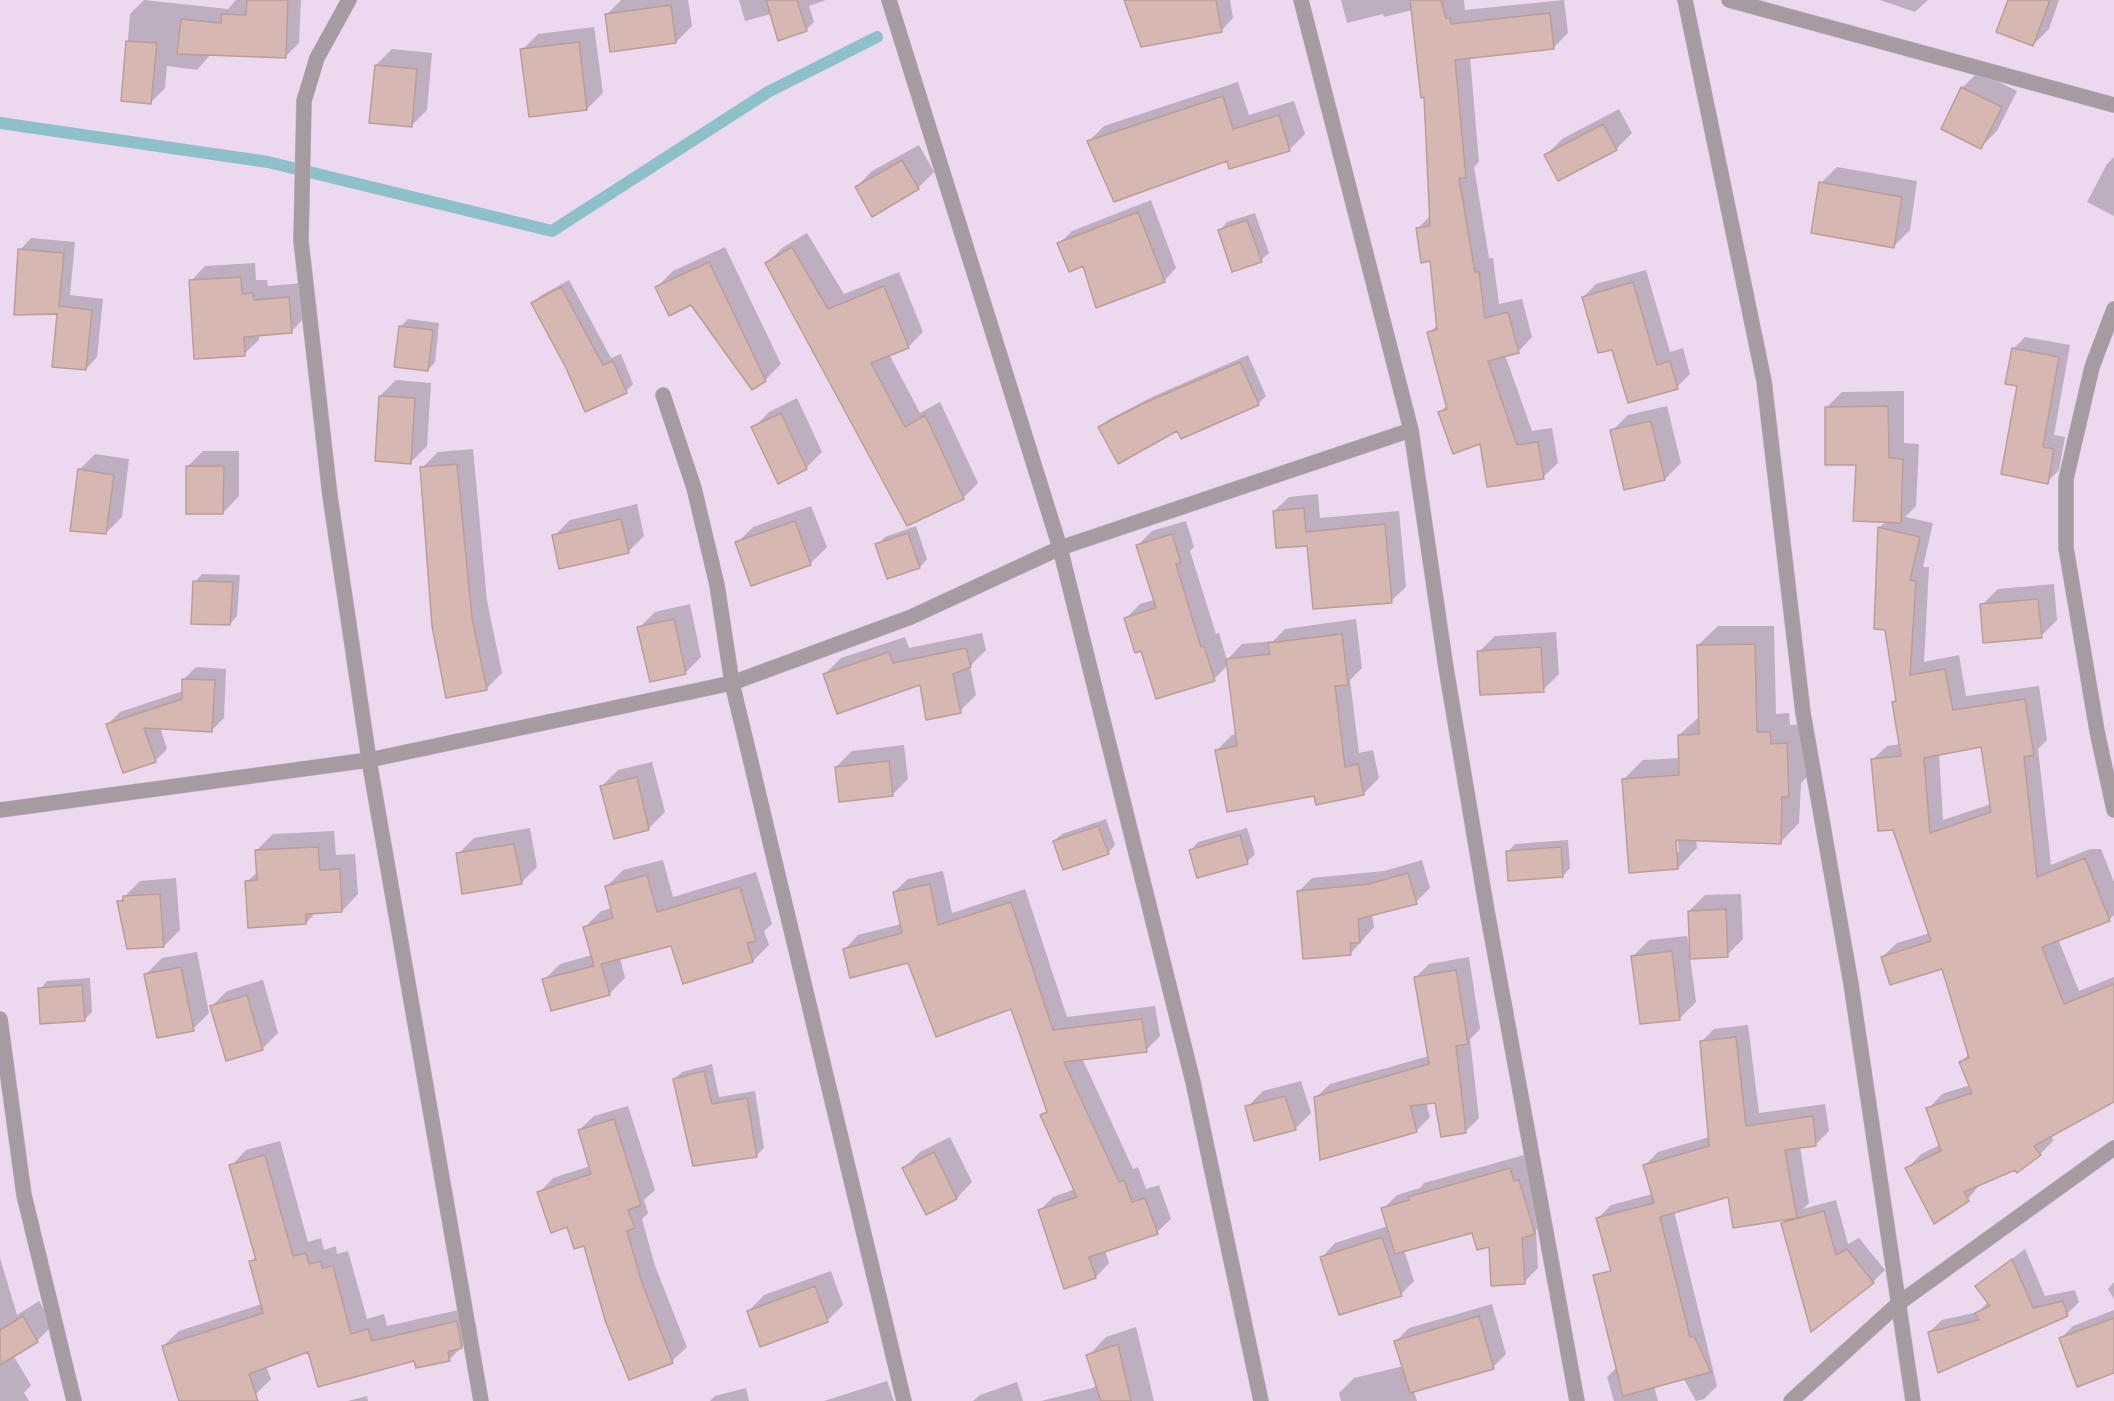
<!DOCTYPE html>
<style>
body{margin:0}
canvas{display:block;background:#ecd9f0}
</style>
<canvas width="2114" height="1401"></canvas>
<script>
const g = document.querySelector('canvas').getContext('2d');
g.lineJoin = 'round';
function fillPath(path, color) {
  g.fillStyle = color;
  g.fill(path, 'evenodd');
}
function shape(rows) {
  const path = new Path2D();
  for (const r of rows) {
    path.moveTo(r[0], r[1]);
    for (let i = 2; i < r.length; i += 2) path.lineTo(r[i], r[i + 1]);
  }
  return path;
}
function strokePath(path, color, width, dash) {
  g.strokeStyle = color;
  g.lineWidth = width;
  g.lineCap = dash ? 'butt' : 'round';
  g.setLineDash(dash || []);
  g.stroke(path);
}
const shadow = shape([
 [144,0,228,9,236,0,301,0,299,43,285,57,211,54,197,70,167,66,165,88,151,102,123,99,130,14],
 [621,0,688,0,692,26,676,42,606,15],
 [739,0,826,0,809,6,814,22,806,30,771,14,745,21],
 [1126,0,1230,0,1233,18,1221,31],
 [1341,0,1464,0,1465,10,1564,0,1568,33,1554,47,1470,57,1479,162,1474,167,1489,258,1493,258,1499,304,1522,299,1532,337,1518,352,1505,355,1532,431,1552,428,1558,463,1543,477,1482,442,1440,412,1447,405,1429,333,1438,324,1431,259,1417,229,1431,215,1425,96,1413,10,1384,17,1383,14,1347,23],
 [1880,0,1928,0,1915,12],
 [2009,0,2059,0,2049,29,2033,45],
 [594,27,603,93,587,109,522,50,538,34],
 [392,49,432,53,427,110,411,126,376,65],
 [1978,72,2017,91,1997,131,1981,147,1962,88],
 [1238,82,1249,115,1294,101,1305,134,1289,150,1228,159,1089,141,1104,126],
 [1619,109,1632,133,1616,149,1546,155,1562,139],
 [919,145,934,172,918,188,872,214,856,187,872,171],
 [2114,157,2114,216,2087,202,2107,164],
 [1837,167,1917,181,1910,230,1894,246,1821,183],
 [1151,200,1176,268,1164,281,1059,244,1072,231],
 [1255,213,1269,253,1261,260,1220,230,1227,222],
 [807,233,844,294,899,272,923,332,908,347,889,354,920,413,940,402,978,483,963,498,767,263,782,248],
 [31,238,75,242,70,295,103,299,97,357,86,369,59,312,20,250],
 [725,247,781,364,765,380,692,304,657,287,673,271],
 [255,263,256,280,267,280,268,286,303,283,305,317,291,332,259,334,259,340,244,354,191,281,205,266],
 [1646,270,1670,352,1683,348,1690,374,1677,387,1613,348,1583,297,1596,284],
 [569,280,611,358,621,354,633,384,626,392,568,368,533,303,540,296],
 [408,319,439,323,435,362,428,370,400,327],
 [2025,337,2070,345,2054,435,2065,437,2059,470,2047,482,2019,385,2013,349],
 [1248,355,1266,396,1258,404,1178,429,1100,428,1108,420,1154,396],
 [396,380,431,383,427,446,411,462,380,396],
 [1904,391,1904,443,1919,444,1916,506,1905,517,1933,523,1923,567,1929,567,1924,662,1959,655,1966,696,2039,686,2047,740,2038,749,2051,865,2090,849,2101,849,2114,882,2114,915,2109,920,2058,939,2079,991,2114,977,2114,1100,2050,1135,2054,1140,2040,1154,1981,1183,1968,1199,1907,1169,1921,1154,1940,1145,1928,1109,1942,1094,1970,1085,1961,1062,1969,1054,1943,967,1882,957,1897,943,1930,933,1872,760,1887,746,1901,744,1893,702,1897,699,1879,528,1886,521,1826,408,1842,392],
 [1982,745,1991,804,1943,820,1939,754],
 [797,398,822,452,806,468,753,428,769,412],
 [1667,406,1681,463,1665,479,1612,431,1628,415],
 [473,449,487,601,502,673,486,689,422,468,438,452],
 [203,451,239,451,239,496,223,513,187,467],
 [95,454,129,459,122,517,106,533,79,470],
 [1318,494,1320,518,1399,511,1406,587,1391,601,1309,544,1274,511,1289,497],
 [637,504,644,536,628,552,554,536,570,520],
 [811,506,827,547,811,563,752,585,737,543,753,527],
 [1186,521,1194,547,1190,551,1216,634,1219,633,1227,660,1242,644,1273,641,1285,629,1356,619,1362,668,1350,680,1359,753,1373,750,1379,778,1364,793,1317,803,1316,794,1217,750,1232,735,1237,734,1228,665,1214,679,1142,649,1126,618,1140,604,1154,600,1138,545,1152,531],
 [916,526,927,559,920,567,888,578,877,545,885,537],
 [202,574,240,575,237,616,230,624,195,582],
 [2054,584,2057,620,2041,636,1982,605,1998,589],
 [690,604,701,657,685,673,639,628,655,612],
 [1718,626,1774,626,1776,714,1789,713,1790,725,1806,724,1808,776,1801,783,1799,823,1780,843,1696,839,1697,848,1678,868,1623,780,1643,760,1680,758,1679,735,1700,716,1698,645],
 [1674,832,1677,832,1679,852,1675,852],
 [1556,632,1559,674,1543,690,1479,652,1495,636],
 [982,633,986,650,970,666,976,695,960,711,921,683,825,674,841,658,905,637,909,648],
 [196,667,226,669,224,718,212,730,160,727,167,749,155,761,108,724,120,712,183,691,184,679],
 [904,745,908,779,892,795,836,767,852,751],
 [652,762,665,812,649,828,602,786,618,770],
 [1106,819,1115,845,1108,853,1054,841,1062,834],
 [530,828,537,867,521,883,458,854,474,838],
 [1247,828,1255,854,1247,862,1191,850,1198,842],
 [334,831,336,855,355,854,358,894,342,911,316,912,306,923,247,882,258,871,257,850,273,834],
 [1568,840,1570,868,1563,876,1508,852,1515,844],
 [663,860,673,897,756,872,772,924,764,931,769,945,753,961,672,944,620,958,625,978,609,994,544,980,560,964,592,955,585,927,601,911,612,908,607,886,623,870],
 [1422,860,1430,888,1416,902,1372,914,1374,927,1350,954,1298,892,1312,878,1384,871],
 [943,871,952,913,1025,889,1067,1017,1155,1006,1160,1036,1146,1050,1082,1058,1133,1169,1138,1167,1146,1189,1159,1185,1171,1219,1157,1232,1105,1250,1109,1263,1096,1277,1039,1211,1053,1197,1075,1189,1042,1116,1048,1110,1012,1007,909,961,845,949,858,935,901,924,894,892,908,879],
 [176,878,180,930,164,946,119,902,140,881],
 [1741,894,1743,939,1727,955,1690,957,1696,1002,1680,1018,1633,956,1649,940,1687,936,1689,946,1691,946,1689,911,1705,895],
 [197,952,209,1013,193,1029,146,974,162,958],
 [1469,957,1480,1029,1470,1039,1479,1118,1465,1132,1437,1101,1426,1102,1430,1117,1416,1131,1316,1097,1330,1084,1429,1056,1416,977,1429,964],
 [90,978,92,1012,84,1020,40,989,47,981],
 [263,980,278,1033,262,1049,211,1007,227,991],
 [1748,1025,1759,1113,1825,1104,1829,1131,1816,1144,1800,1147,1809,1203,1803,1209,1836,1200,1848,1244,1859,1238,1885,1270,1873,1282,1783,1224,1789,1218,1729,1195,1674,1211,1717,1386,1704,1399,1696,1401,1613,1252,1598,1218,1611,1205,1653,1194,1645,1165,1658,1152,1709,1137,1701,1042,1714,1029],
 [712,1064,719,1097,755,1091,764,1148,757,1155,674,1079,682,1072],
 [1301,1081,1311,1113,1295,1129,1247,1107,1263,1091],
 [628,1106,655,1190,644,1200,648,1213,642,1219,655,1266,687,1347,672,1361,585,1244,539,1193,553,1178,590,1166,579,1130,594,1116],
 [950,1137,972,1182,957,1198,927,1213,904,1168,920,1152],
 [280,1141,308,1242,321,1238,324,1250,336,1246,337,1254,348,1251,367,1319,384,1314,387,1326,472,1307,477,1331,450,1359,417,1366,415,1359,309,1350,266,1366,271,1379,255,1395,235,1401,181,1401,163,1346,179,1331,262,1304,251,1262,256,1256,231,1166,246,1150],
 [1524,1155,1548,1219,1536,1230,1538,1268,1524,1282,1490,1245,1473,1231,1404,1250,1414,1281,1401,1294,1322,1257,1335,1243,1388,1226,1383,1209,1397,1195,1420,1188,1424,1183],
 [2025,1249,2045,1296,2075,1290,2079,1302,2067,1314,1929,1332,1942,1320,1978,1312,1988,1302,1977,1286],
 [0,1258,17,1315,39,1301,53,1325,37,1341,13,1355,31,1385,24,1393,29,1401,0,1401],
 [831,1271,843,1305,827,1321,748,1312,764,1295],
 [2114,1282,2114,1299,2108,1289],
 [1492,1304,1506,1354,1493,1367,1414,1391,1417,1401,1341,1401,1339,1393,1354,1378,1404,1366,1396,1341,1409,1328],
 [2114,1310,2114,1372,2060,1339,2073,1326],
 [1136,1327,1154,1401,1041,1401,1093,1388,1097,1384,1088,1356,1106,1337],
 [1646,1357,1658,1401,1614,1401,1607,1377,1620,1364],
 [887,1381,894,1401,824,1401],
 [1017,1382,1023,1401,973,1401,980,1395],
 [746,1388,749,1401,710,1401,715,1396],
 [367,1396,368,1401,348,1401]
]);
const stream = shape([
 [0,123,268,162,552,231,768,92,877,37]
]);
const building = shape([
 [247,0,288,0,286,58,177,54,181,19,221,23,221,14,246,15,247,0],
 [766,0,797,0,807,31,778,41,766,0],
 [1124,0,1216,0,1222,32,1141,47,1124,0],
 [1410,0,1441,0,1446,18,1450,18,1451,24,1550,13,1554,49,1455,60,1466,178,1459,178,1475,272,1479,272,1485,318,1508,312,1519,353,1488,361,1517,445,1538,442,1544,479,1487,487,1480,444,1453,454,1438,412,1447,409,1427,332,1437,330,1430,261,1421,263,1416,228,1430,226,1424,97,1421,98,1410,0],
 [2008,0,2050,0,2033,46,1996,32,2008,0],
 [671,5,676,43,610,52,605,14,671,5],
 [126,41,157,43,151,104,121,101,126,41],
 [579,42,587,110,529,117,520,49,579,42],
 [375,65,417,69,412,127,369,123,375,65],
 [1961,87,2002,107,1981,149,1941,129,1961,87],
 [1223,96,1233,129,1279,115,1290,151,1229,169,1227,161,1114,202,1087,141,1223,96],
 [1603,124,1617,150,1558,181,1544,155,1603,124],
 [902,160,919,189,872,217,855,187,902,160],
 [1819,182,1902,197,1894,248,1811,233,1819,182],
 [1138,212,1165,282,1096,308,1083,266,1069,272,1057,243,1138,212],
 [1247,220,1262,262,1232,272,1218,230,1247,220],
 [792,247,828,309,884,286,909,348,871,363,905,427,925,415,964,499,907,526,765,263,792,247],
 [18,249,64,253,59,306,92,310,86,370,52,367,57,314,14,315,18,249],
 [709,262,766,381,752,390,691,305,669,316,655,287,709,262],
 [241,277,242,294,253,293,254,300,289,297,292,333,244,337,245,356,194,359,189,280,241,277],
 [1633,282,1657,365,1670,361,1678,389,1628,403,1612,350,1598,353,1582,297,1633,282],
 [561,287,603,365,613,361,627,393,585,412,566,368,531,303,561,287],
 [399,326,433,330,428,371,394,367,399,326],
 [2012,348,2059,357,2043,447,2054,449,2048,484,2001,474,2017,386,2005,384,2012,348],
 [1240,362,1259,405,1181,439,1177,431,1118,464,1098,427,1142,404,1240,362],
 [379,396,415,398,411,464,375,461,379,396],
 [1888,406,1889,458,1903,459,1901,523,1853,521,1856,465,1825,465,1825,407,1888,406],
 [781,413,807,469,778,484,751,427,781,413],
 [1651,421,1665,480,1624,490,1610,430,1651,421],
 [457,464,472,618,487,690,446,698,432,626,420,467,457,464],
 [186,466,224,466,223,514,186,514,186,466],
 [78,469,114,475,106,534,70,531,78,469],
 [1304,508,1306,532,1385,524,1392,603,1313,609,1307,546,1276,548,1273,511,1304,508],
 [621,519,629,553,559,569,552,535,621,519],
 [795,521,811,565,751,586,735,542,795,521],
 [1878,527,1920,537,1910,580,1916,581,1910,675,1945,669,1953,710,2025,699,2034,755,2024,757,2037,877,2085,858,2110,921,2042,947,2064,1004,2114,984,2114,1102,2034,1146,2041,1155,2017,1173,2015,1170,1964,1192,1969,1201,1934,1224,1905,1168,1941,1151,1926,1108,1972,1093,1959,1062,1969,1058,1942,969,1890,985,1881,957,1931,941,1893,830,1878,831,1871,759,1901,756,1892,702,1896,701,1885,630,1874,629,1878,527],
 [1981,747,1991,812,1930,833,1924,758,1981,747],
 [908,533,920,568,887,579,875,544,908,533],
 [1172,534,1181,563,1176,564,1201,647,1204,646,1215,681,1156,699,1141,651,1135,653,1124,618,1156,608,1136,545,1172,534],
 [193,581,233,582,230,625,191,624,193,581],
 [2038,599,2042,638,1983,643,1980,604,2038,599],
 [674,619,686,674,650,682,637,627,674,619],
 [1342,634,1348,685,1335,686,1345,767,1358,764,1364,795,1316,805,1314,796,1227,812,1215,750,1237,746,1226,659,1270,654,1268,643,1342,634],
 [1755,644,1757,732,1770,732,1771,744,1787,743,1789,797,1782,797,1781,844,1676,840,1678,869,1629,873,1622,779,1679,775,1678,735,1699,734,1697,645,1755,644],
 [1541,647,1544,692,1480,695,1477,651,1541,647],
 [966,648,971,667,953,674,961,713,926,720,920,685,837,714,823,674,889,652,893,663,966,648],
 [182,679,215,680,212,732,144,728,156,762,123,773,106,724,182,699,182,679],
 [889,761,893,796,839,802,835,767,889,761],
 [637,777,649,830,614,839,600,786,637,777],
 [1098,826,1109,854,1063,870,1053,841,1098,826],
 [1240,835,1248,864,1197,878,1189,850,1240,835],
 [514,844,522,884,462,894,456,853,514,844],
 [318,847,320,870,340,869,342,912,306,914,306,924,248,928,245,881,257,880,255,850,318,847],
 [1561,847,1563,877,1508,881,1506,851,1561,847],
 [1408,873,1417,904,1358,919,1360,943,1350,943,1351,955,1303,959,1297,891,1369,884,1408,873],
 [647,875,657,912,740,887,756,941,747,943,753,962,683,984,671,946,601,964,610,995,551,1011,542,979,594,966,583,927,613,918,605,886,647,875],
 [930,884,938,925,1011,902,1053,1030,1142,1019,1147,1052,1064,1062,1119,1182,1124,1180,1132,1202,1145,1198,1158,1234,1089,1257,1096,1278,1064,1289,1038,1210,1077,1197,1040,1115,1047,1112,1011,1009,936,1037,908,963,850,978,843,949,902,933,893,892,930,884],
 [160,894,164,947,127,949,117,901,123,901,123,896,160,894],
 [1726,909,1728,957,1690,959,1688,911,1726,909],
 [1672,951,1680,1020,1640,1024,1631,956,1672,951],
 [181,967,194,1031,157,1038,144,974,181,967],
 [1456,970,1468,1044,1456,1046,1466,1133,1441,1137,1435,1103,1410,1106,1417,1132,1320,1160,1314,1097,1429,1064,1414,977,1456,970],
 [82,985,85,1021,40,1024,38,988,82,985],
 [247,995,263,1050,226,1061,210,1006,247,995],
 [1736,1037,1746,1126,1813,1116,1816,1146,1785,1150,1797,1218,1733,1228,1728,1197,1660,1217,1690,1337,1694,1336,1711,1372,1623,1396,1593,1275,1611,1271,1596,1218,1654,1203,1643,1165,1709,1146,1700,1041,1736,1037],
 [704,1071,712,1104,747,1098,757,1157,693,1166,673,1079,704,1071],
 [1285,1096,1296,1130,1254,1141,1245,1106,1285,1096],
 [614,1119,641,1205,628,1210,635,1228,627,1231,641,1280,673,1363,629,1380,606,1323,584,1246,574,1249,567,1227,551,1233,537,1192,591,1174,578,1130,614,1119],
 [934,1152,957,1199,926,1215,902,1168,934,1152],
 [265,1155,293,1256,306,1253,309,1264,321,1261,322,1268,333,1266,351,1334,368,1329,372,1341,457,1321,462,1348,448,1352,450,1361,416,1368,414,1361,318,1387,308,1352,249,1374,258,1401,179,1401,162,1346,263,1313,249,1261,256,1260,229,1165,265,1155],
 [1510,1168,1514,1181,1519,1180,1535,1234,1522,1238,1525,1284,1491,1286,1489,1247,1477,1250,1472,1233,1395,1254,1381,1208,1409,1200,1408,1197,1510,1168],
 [1824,1211,1836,1255,1847,1249,1874,1283,1811,1332,1781,1223,1824,1211],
 [1382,1237,1402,1296,1339,1315,1320,1257,1382,1237],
 [2012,1259,2033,1308,2063,1301,2068,1316,1938,1373,1928,1332,1979,1320,1975,1313,1990,1306,1975,1286,2012,1259],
 [815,1286,828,1322,760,1347,747,1311,815,1286],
 [23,1316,38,1342,0,1365,0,1330,23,1316],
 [1479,1316,1494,1369,1410,1393,1394,1341,1479,1316],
 [2114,1318,2114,1373,2077,1387,2059,1338,2114,1318],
 [1118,1344,1131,1401,1101,1401,1086,1355,1118,1344]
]);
const minor = shape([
 [349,0,317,58,304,101,301,241,330,496,369,760,481,1401],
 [889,0,1060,548,1193,1082,1261,1401],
 [1301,0,1411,430,1446,668,1487,911,1577,1401],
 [1685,0,1764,381,1803,713,1851,984,1913,1401],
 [1729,0,2114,105],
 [2114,309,2092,367,2066,479,2066,548,2097,731,2114,810],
 [663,395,694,488,717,585,732,683,904,1401],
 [0,810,369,760,732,683,911,617,1060,548,1411,430],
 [0,1019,24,1195,74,1401]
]);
const tertiary = shape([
 [1791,1401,1899,1303,2114,1148]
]);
fillPath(shadow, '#0003');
strokePath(stream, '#8dc0c9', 12);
fillPath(building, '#d6b7b1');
strokePath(building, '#bb9d98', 1.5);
strokePath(minor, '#c9b8cd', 16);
strokePath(tertiary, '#c9b8cd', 16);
strokePath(minor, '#a79ba2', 15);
strokePath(tertiary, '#a79ba2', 15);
</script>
